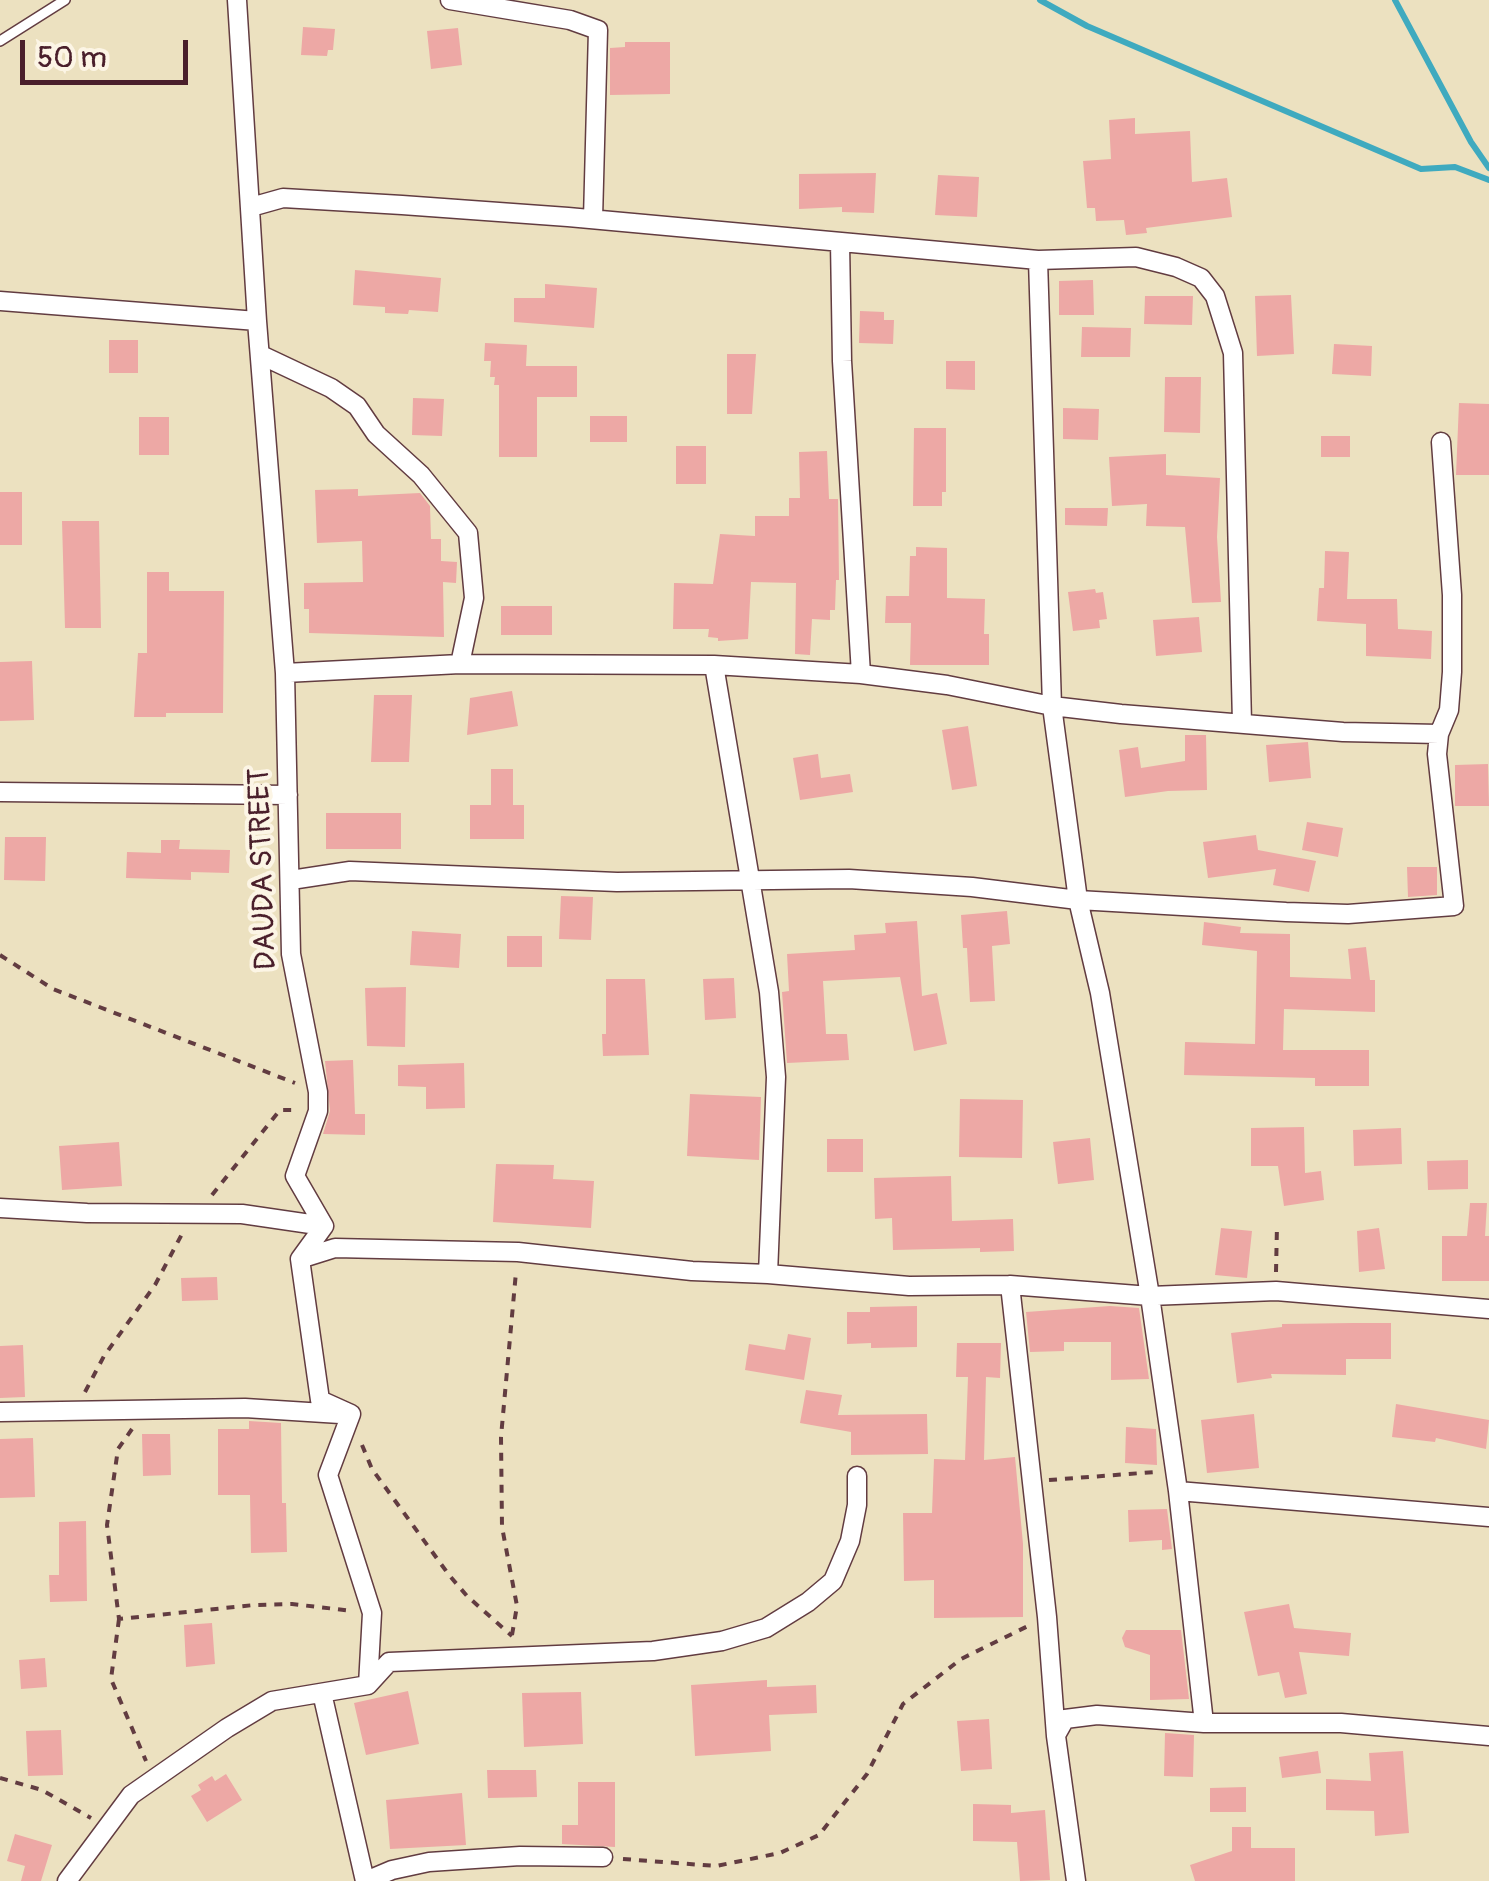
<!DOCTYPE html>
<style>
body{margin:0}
#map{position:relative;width:1489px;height:1881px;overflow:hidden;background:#ece1c0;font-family:Pangolin,sans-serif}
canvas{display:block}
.scale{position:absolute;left:20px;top:40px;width:168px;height:45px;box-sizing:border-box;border:5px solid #4a1f2b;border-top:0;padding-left:12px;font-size:30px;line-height:35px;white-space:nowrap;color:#4a1f2b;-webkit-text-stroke:8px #fcf5e5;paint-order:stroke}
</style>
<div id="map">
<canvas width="1489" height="1881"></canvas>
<div class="scale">50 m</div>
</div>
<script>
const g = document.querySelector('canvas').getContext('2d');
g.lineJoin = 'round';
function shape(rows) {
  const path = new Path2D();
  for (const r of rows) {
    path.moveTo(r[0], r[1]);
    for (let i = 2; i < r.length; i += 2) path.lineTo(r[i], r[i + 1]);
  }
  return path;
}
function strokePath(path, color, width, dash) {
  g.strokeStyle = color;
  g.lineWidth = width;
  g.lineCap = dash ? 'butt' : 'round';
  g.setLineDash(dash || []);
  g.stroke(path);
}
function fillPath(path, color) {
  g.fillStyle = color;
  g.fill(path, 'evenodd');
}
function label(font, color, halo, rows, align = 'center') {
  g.font = font + ' Pangolin,sans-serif';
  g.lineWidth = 8;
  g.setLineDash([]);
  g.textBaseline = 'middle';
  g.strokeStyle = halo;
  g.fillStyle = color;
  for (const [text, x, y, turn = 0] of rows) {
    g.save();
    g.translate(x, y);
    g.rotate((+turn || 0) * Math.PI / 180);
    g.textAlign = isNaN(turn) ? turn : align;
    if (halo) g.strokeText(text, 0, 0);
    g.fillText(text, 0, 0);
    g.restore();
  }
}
const stream = shape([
 [1040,0,1087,26,1421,169,1455,167,1489,180],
 [1395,0,1471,142,1489,168]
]);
const building = shape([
 [303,27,335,29,333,50,328,50,327,56,301,55],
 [458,28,462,65,431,69,427,31],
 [625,42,670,42,670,94,610,95,610,48,625,47],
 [1135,118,1135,134,1190,131,1192,182,1227,178,1232,217,1146,228,1147,233,1126,235,1124,220,1096,221,1095,208,1087,208,1083,161,1111,159,1109,120],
 [876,173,874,213,842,212,842,207,799,209,799,174],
 [938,175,979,177,977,217,935,215],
 [355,270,441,278,438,312,409,310,408,314,385,313,385,307,353,305],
 [1093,280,1094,315,1059,315,1059,281],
 [545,284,597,288,594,328,514,322,514,298,545,298],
 [1291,295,1294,354,1257,356,1255,296],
 [1145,296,1193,296,1192,325,1144,324],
 [860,311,884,312,884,320,894,320,893,344,859,343],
 [1082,327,1131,328,1130,357,1081,357],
 [109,340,138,340,138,373,109,373],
 [485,343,527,345,526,366,577,366,577,397,537,397,537,457,499,457,499,385,494,385,495,377,490,377,491,361,484,361],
 [1334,344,1372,346,1371,376,1332,374],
 [727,354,756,354,752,414,727,414],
 [946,361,975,361,975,390,946,389],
 [1165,377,1201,377,1200,433,1164,432],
 [413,398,444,399,442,436,412,435],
 [1459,403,1489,404,1489,475,1456,475],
 [1063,408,1099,409,1098,440,1063,439],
 [590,416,627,416,627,442,590,442],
 [139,417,169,417,169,455,139,455],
 [914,428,946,428,946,492,942,492,942,506,913,506],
 [1321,436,1350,436,1350,457,1321,457],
 [676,446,706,446,706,484,676,484],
 [827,451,829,499,838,499,839,580,836,580,835,610,830,610,830,620,812,619,810,655,795,654,796,583,751,582,748,639,718,641,718,638,708,637,709,629,673,629,674,583,713,584,720,534,755,536,755,516,789,516,789,498,800,498,799,452],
 [1166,454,1166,475,1220,478,1217,537,1221,602,1192,603,1185,527,1146,526,1147,504,1112,506,1109,457],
 [358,489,358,496,420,493,430,506,431,539,441,539,441,561,457,562,456,583,443,582,444,637,309,633,309,609,304,609,304,583,363,582,362,541,317,543,315,490],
 [0,492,22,492,22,545,0,545],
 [1065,508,1108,508,1107,526,1065,525],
 [62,521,99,521,101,628,65,628],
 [916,547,947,548,947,598,985,599,984,634,989,634,989,665,910,665,911,623,885,623,886,596,909,596,910,556,916,556],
 [1325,551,1349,552,1347,599,1397,599,1398,629,1432,631,1431,659,1366,656,1366,624,1317,621,1319,588,1324,588],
 [147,572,169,572,169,591,224,591,223,713,166,713,166,717,134,717,138,653,147,653],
 [1095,589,1096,593,1103,592,1107,619,1099,620,1100,628,1073,631,1068,592],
 [501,606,552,606,552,635,501,635],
 [1199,617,1202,652,1156,656,1153,620],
 [32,661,34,720,0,721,0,662],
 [512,691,518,726,467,735,470,698],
 [374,695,412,695,409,762,371,762],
 [968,726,977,786,952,790,942,730],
 [1185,735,1206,735,1207,790,1168,791,1125,797,1119,750,1138,747,1141,768,1185,761],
 [1308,742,1311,778,1269,782,1266,745],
 [818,754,821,778,850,774,853,792,800,800,793,758],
 [1488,764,1489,806,1455,806,1455,765],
 [491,769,513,769,513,805,524,805,524,839,470,839,470,805,491,805],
 [326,813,401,813,401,849,326,849],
 [1307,822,1343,828,1338,857,1302,850],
 [1256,835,1258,850,1316,861,1309,892,1273,885,1276,869,1208,878,1203,842],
 [5,837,46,837,45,881,4,880],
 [161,840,180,840,179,849,230,850,229,873,191,872,191,880,126,878,127,852,161,853],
 [1407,867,1437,867,1437,895,1408,897],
 [561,896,593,897,591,940,559,939],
 [1007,911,1010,944,992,946,995,1001,970,1002,967,948,963,948,961,915],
 [917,921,922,996,937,993,947,1044,914,1051,900,977,823,981,826,1034,847,1034,849,1060,787,1063,782,992,789,991,787,954,855,950,854,935,886,933,885,923],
 [1204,922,1241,927,1240,933,1290,934,1290,977,1351,979,1348,949,1366,947,1370,980,1375,980,1375,1012,1284,1009,1283,1050,1369,1050,1369,1086,1315,1086,1315,1078,1184,1075,1185,1042,1255,1044,1257,951,1202,945],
 [412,931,461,934,459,968,410,965],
 [507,936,542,936,542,967,507,967],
 [734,978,736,1018,705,1020,703,979],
 [606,979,645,979,649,1055,603,1056,602,1034,606,1034],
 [406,987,405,1047,367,1046,365,988],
 [353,1060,355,1114,365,1114,365,1135,323,1134,330,1111,325,1061],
 [464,1063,465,1108,426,1109,426,1087,398,1086,398,1065],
 [690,1094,761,1097,759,1160,687,1156],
 [960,1099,1023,1100,1022,1158,959,1157],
 [1304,1127,1305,1173,1321,1171,1324,1200,1284,1206,1278,1166,1251,1166,1251,1128],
 [1401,1128,1402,1164,1354,1166,1353,1130],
 [1090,1138,1094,1180,1058,1184,1053,1142],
 [827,1139,863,1139,863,1172,827,1172],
 [119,1142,122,1186,62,1190,59,1146],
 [1468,1160,1468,1189,1428,1190,1427,1161],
 [496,1164,554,1165,553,1179,594,1181,591,1228,493,1222],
 [951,1176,952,1221,1013,1219,1014,1251,980,1252,980,1248,893,1250,892,1218,875,1219,874,1178],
 [1470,1203,1487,1203,1485,1236,1489,1236,1489,1281,1442,1281,1442,1236,1467,1236],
 [1221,1228,1252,1231,1247,1278,1215,1275],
 [1379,1228,1385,1269,1359,1272,1357,1231],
 [217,1277,218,1300,182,1301,181,1278],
 [917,1306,917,1347,871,1348,871,1343,847,1344,847,1312,870,1312,870,1307],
 [1110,1306,1139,1308,1149,1379,1111,1380,1111,1342,1064,1342,1064,1351,1030,1352,1026,1312],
 [1353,1323,1391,1323,1391,1359,1346,1359,1346,1375,1271,1374,1272,1378,1237,1383,1231,1333,1282,1327,1282,1324],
 [788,1334,811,1338,804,1380,745,1370,749,1344,785,1350],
 [957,1343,1001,1343,1000,1378,986,1377,984,1460,1015,1457,1023,1544,1023,1617,934,1618,934,1580,904,1581,903,1513,932,1513,934,1459,965,1460,968,1377,956,1377],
 [23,1345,25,1397,0,1398,0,1346],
 [806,1390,842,1395,838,1415,927,1414,928,1454,851,1455,851,1432,800,1423],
 [1396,1404,1489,1420,1486,1449,1436,1438,1435,1442,1392,1437],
 [1254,1414,1259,1468,1207,1473,1201,1420],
 [249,1421,281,1423,282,1503,286,1503,287,1552,251,1553,250,1495,218,1495,218,1429,249,1429],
 [1126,1427,1156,1429,1157,1465,1125,1463],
 [142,1434,170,1434,171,1475,143,1476],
 [33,1438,35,1497,0,1498,0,1439],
 [1167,1509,1172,1549,1162,1550,1162,1540,1129,1542,1128,1510],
 [86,1521,87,1601,50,1602,49,1575,59,1575,59,1522],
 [1289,1604,1294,1628,1351,1633,1349,1656,1299,1652,1307,1694,1285,1698,1279,1672,1258,1676,1244,1612],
 [212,1623,215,1664,186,1667,184,1625],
 [1126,1630,1181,1630,1189,1699,1150,1700,1150,1655,1125,1647,1122,1638],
 [45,1658,47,1687,21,1689,19,1660],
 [767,1680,767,1687,816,1685,817,1713,769,1715,771,1751,695,1756,691,1685],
 [408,1691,419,1744,366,1755,354,1703],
 [581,1692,583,1744,524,1747,522,1693],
 [989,1719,992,1769,961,1771,957,1721],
 [61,1730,63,1775,28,1776,26,1731],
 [1165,1733,1194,1735,1193,1777,1164,1776],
 [1318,1751,1321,1773,1282,1778,1279,1757],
 [1403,1751,1409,1833,1375,1836,1374,1811,1326,1810,1326,1779,1371,1781,1369,1753],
 [487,1770,536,1770,537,1797,488,1798],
 [226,1774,242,1800,207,1822,191,1796,201,1790,198,1785,212,1776,215,1781],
 [578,1782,615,1782,615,1847,562,1844,562,1825,578,1825],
 [1246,1787,1246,1812,1210,1812,1210,1788],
 [462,1793,466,1845,390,1849,386,1800],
 [973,1804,1011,1805,1011,1813,1045,1810,1050,1880,1020,1881,1017,1842,973,1841],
 [1232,1827,1251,1827,1251,1848,1295,1848,1295,1881,1195,1881,1190,1865,1232,1851],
 [15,1834,52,1845,41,1881,21,1881,25,1866,7,1861]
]);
const path = shape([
 [0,955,53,989,295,1083],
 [212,1195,280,1110,296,1110],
 [1276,1272,1277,1225],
 [85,1392,104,1356,155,1285,182,1234],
 [132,1429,118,1449,107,1525,119,1619,254,1605,292,1604,353,1611],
 [362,1445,372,1469,449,1575,467,1596,512,1636],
 [1049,1480,1155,1472],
 [119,1619,111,1679,146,1761],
 [512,1635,517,1606,502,1527,501,1437,516,1272],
 [0,1778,42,1790,91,1818],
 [623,1859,716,1866,780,1853,819,1835,867,1774,903,1704,961,1659,1028,1626]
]);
const service = shape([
 [0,41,65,0]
]);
const minor = shape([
 [237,0,257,321,285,673,291,954,318,1092,318,1111,295,1176,324,1226,300,1259,320,1400,351,1414,328,1475,372,1613,368,1685],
 [450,0,570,20,598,30,593,219],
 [251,207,283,198,402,205,568,217,1038,260,1136,257,1176,267,1201,278,1215,296,1233,353,1242,723],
 [840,242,842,361,861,674],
 [1038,260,1052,706,1078,900,1100,993,1150,1296,1178,1491,1204,1723],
 [0,301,257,321],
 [261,355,331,388,357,406,376,434,421,475,468,533,474,598,460,664],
 [714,665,769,992,776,1077,768,1274],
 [285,673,460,664,714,665,861,674,947,685,1052,706,1121,714,1343,732,1439,734],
 [0,792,288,795],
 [291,880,350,871,617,882,849,879,972,887,1078,900,1286,912,1348,914,1454,906,1437,754,1439,734,1449,710,1452,672,1452,595,1441,442],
 [0,1208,87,1213,242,1214,324,1226],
 [300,1259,335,1248,518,1252,692,1271,768,1274,909,1286,1010,1285,1150,1296,1276,1291,1489,1309],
 [1010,1285,1047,1617,1056,1736,1076,1881],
 [0,1412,245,1408,340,1414],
 [1178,1491,1489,1517],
 [322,1693,365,1881],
 [1056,1735,1065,1719,1097,1715,1204,1723,1341,1723,1489,1736],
 [67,1881,131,1795,227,1728,272,1701,368,1685,389,1662,653,1651,722,1641,766,1628,808,1602,833,1581,850,1541,857,1505,857,1476],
 [366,1881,392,1870,429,1862,520,1856,603,1857]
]);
const streetNames = [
 ["DAUDA STREET",264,869,-92]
];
strokePath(stream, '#3faabf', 6);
fillPath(building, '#eda8a5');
strokePath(service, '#623c41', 12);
strokePath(minor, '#623c41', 21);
strokePath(path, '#623c41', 4, [8, 8]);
strokePath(service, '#fff', 9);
strokePath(minor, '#fff', 18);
label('30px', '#4a1f2b', '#fcf5e5', streetNames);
</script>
